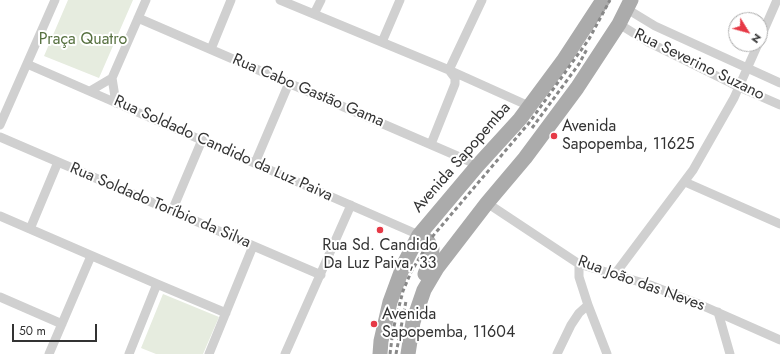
<!DOCTYPE html>
<meta charset="utf-8">
<style>
body{margin:0}
#map{position:relative;width:780px;height:354px;overflow:hidden;background:#fff;font-family:Jost,sans-serif}
canvas{display:block}
.north{position:absolute;left:728px;top:12px;width:40px;height:40px;box-sizing:border-box;background:#fff;border:1px solid #adadad;border-radius:50%;rotate:127deg;font-size:11px;font-weight:700;line-height:16px;text-align:center;color:#333}
.north::after{content:'';display:block;margin:auto;width:14px;height:18px;background:#e63946;clip-path:polygon(50% 0,100% 100%,50% 72%,0 100%)}
.scale{position:absolute;left:12px;top:324px;width:85px;height:18px;box-sizing:border-box;border:2px solid #333;border-top:0;padding-left:5px;font-size:12px;line-height:14px;white-space:nowrap;color:#333;-webkit-text-stroke:3px #fff;paint-order:stroke}
</style>
<div id="map">
<canvas width="780" height="354"></canvas>
<div class="north">N</div>
<div class="scale">50 m</div>
</div>
<script>
const g = document.querySelector('canvas').getContext('2d');
g.lineJoin = 'round';
function fillPath(path, color) {
  g.fillStyle = color;
  g.fill(path, 'evenodd');
}
function shape(rows) {
  const path = new Path2D();
  for (const r of rows) {
    path.moveTo(r[0], r[1]);
    for (let i = 2; i < r.length; i += 2) path.lineTo(r[i], r[i + 1]);
  }
  return path;
}
function strokePath(path, color, width, dash) {
  g.strokeStyle = color;
  g.lineWidth = width;
  g.lineCap = dash ? 'butt' : 'round';
  g.setLineDash(dash || []);
  g.stroke(path);
}
function label(font, color, halo, rows, align = 'center') {
  g.font = font + ' Jost,sans-serif';
  g.lineWidth = 4;
  g.setLineDash([]);
  g.textBaseline = 'middle';
  g.strokeStyle = halo;
  g.fillStyle = color;
  for (const [text, x, y, turn = 0] of rows) {
    g.save();
    g.translate(x, y);
    g.rotate((+turn || 0) * Math.PI / 180);
    g.textAlign = isNaN(turn) ? turn : align;
    if (halo) g.strokeText(text, 0, 0);
    g.fillText(text, 0, 0);
    g.restore();
  }
}
const green = shape([
 [68,0,133,0,99,78,44,56],
 [163,294,219,317,203,354,156,354,141,348]
]);
const street = shape([
 [280,0,449,70,529,106],
 [627,9,655,26,780,83],
 [314,14,321,0],
 [138,18,478,165],
 [619,24,648,42,739,87,780,105],
 [760,39,777,0],
 [382,42,400,0],
 [211,49,231,0],
 [27,64,419,235],
 [112,78,116,103],
 [90,91,112,78,146,0],
 [0,125,55,0],
 [0,137,321,275],
 [431,144,455,84,455,78,449,70,482,0],
 [255,163,289,83],
 [685,182,780,224],
 [487,203,579,264,650,285,701,305,780,340],
 [172,211,202,140],
 [0,216,157,284,226,313],
 [30,229,58,162],
 [579,264,579,277,588,305,607,354],
 [615,274,693,170,734,98,758,44],
 [0,297,62,324],
 [718,312,730,354],
 [49,354,91,256],
 [129,354,157,284],
 [209,354,253,246],
 [285,354,351,205],
 [557,354,571,325,579,313,588,305]
]);
const primary = shape([
 [419,235,427,240,432,249,431,259,425,274],
 [380,354,381,341,390,302,404,264,419,235,478,165,520,119,563,61,603,0],
 [408,354,413,322,424,290,437,268,487,203,525,158,577,88,619,24,631,0]
]);
const rail = shape([
 [532,128,579,64,587,49],
 [390,354,393,330,403,291,411,272,432,237,529,123,589,39,610,0],
 [396,354,406,301]
]);
const markers = [
 [554,136,4,"#e63946"],
 [380,230,4,"#e63946"],
 [374,324,4,"#e63946"]
];
const parkNames = [
 ["Praça Quatro",83,40]
];
const streetNames = [
 ["Rua Severino Suzano",699,65,26],
 ["Rua Cabo Gastão Gama",308,91,23],
 ["Rua Soldado Candido da Luz Paiva",223,149,24],
 ["Avenida Sapopemba",462,158,-49],
 ["Rua Soldado Toríbio da Silva",160,206,23],
 ["Rua João das Neves",641,284,20]
];
const poiNames = [
 ["Avenida",562,127],
 ["Sapopemba, 11625",562,145],
 ["Rua Sd. Candido",380,246,"center"],
 ["Da Luz Paiva, 33",380,264,"center"],
 ["Avenida",382,315],
 ["Sapopemba, 11604",382,333]
];
fillPath(green, '#e6ecdf');
strokePath(street, '#d0d0d0', 9);
strokePath(primary, '#ababab', 15);
strokePath(rail, '#888', 3, [4, 3]);
for (const [x, y, r, color] of markers) {
  const dot = new Path2D();
  dot.arc(x, y, r, 0, 2 * Math.PI);
  g.fillStyle = color;
  g.fill(dot);
  strokePath(dot, '#fff', 1.5);
}
label('16px', '#56703f', '#fff', parkNames);
label('16px', '#333', '#fff', streetNames);
label('16px', '#333', '#fff', poiNames, 'left');
</script>
